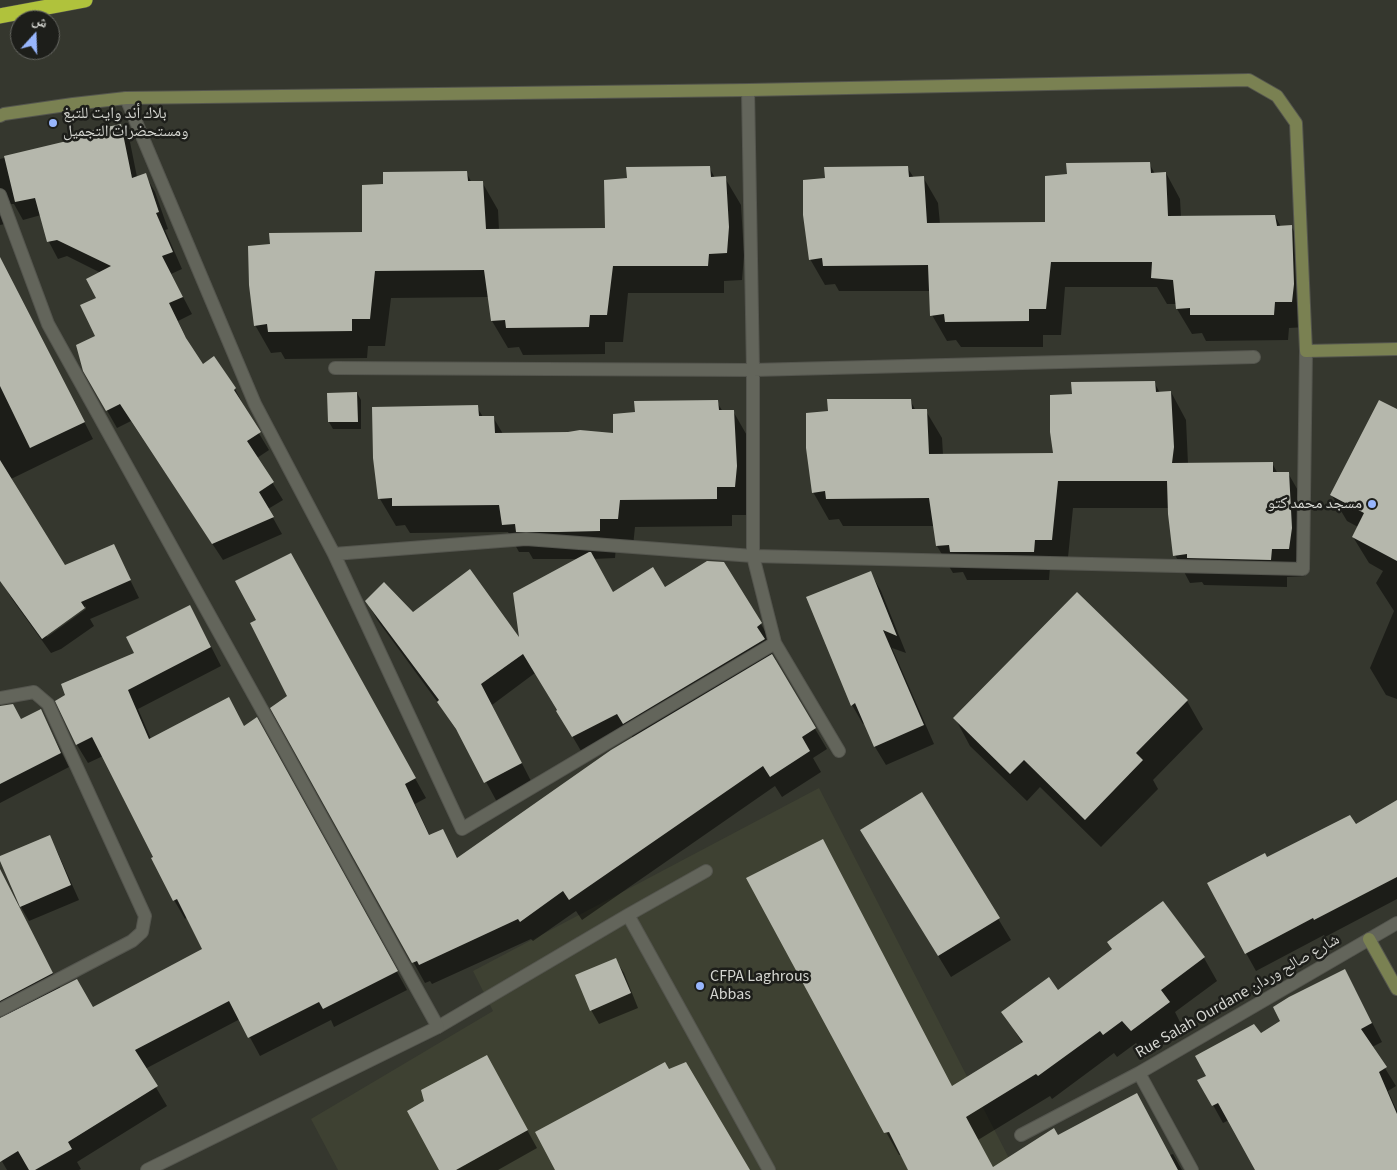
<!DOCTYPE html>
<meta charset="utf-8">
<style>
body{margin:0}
#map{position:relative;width:1397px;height:1170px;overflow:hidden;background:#35372e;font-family:"Source Sans 3","Noto Naskh Arabic",sans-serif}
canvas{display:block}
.north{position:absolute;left:10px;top:10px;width:50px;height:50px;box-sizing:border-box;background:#1d1e1a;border:1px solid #676863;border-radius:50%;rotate:20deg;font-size:14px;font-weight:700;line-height:20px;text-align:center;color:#d5d6d1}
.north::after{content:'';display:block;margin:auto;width:18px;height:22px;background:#98b6fd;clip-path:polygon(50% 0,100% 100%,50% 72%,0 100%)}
</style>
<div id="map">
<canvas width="1397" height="1170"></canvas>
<div class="north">ش</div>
</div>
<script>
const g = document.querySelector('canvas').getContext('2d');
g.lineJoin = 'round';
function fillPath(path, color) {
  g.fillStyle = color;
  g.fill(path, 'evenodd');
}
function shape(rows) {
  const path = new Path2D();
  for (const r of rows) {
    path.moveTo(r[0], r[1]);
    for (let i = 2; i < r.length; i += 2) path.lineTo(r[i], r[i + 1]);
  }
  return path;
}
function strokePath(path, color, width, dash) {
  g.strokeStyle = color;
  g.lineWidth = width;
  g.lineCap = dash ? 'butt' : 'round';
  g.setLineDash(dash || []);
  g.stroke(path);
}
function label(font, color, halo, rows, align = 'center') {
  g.font = font + ' "Source Sans 3","Noto Naskh Arabic",sans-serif';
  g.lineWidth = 5;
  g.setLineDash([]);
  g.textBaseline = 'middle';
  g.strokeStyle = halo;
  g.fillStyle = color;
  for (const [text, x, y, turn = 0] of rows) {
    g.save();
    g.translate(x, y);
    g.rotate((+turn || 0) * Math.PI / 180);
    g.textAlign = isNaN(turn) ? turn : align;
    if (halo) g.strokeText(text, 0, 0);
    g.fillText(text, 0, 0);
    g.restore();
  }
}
const built = shape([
 [819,788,1015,1170,338,1170,311,1119,493,1011,473,971]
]);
const shadow = shape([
 [120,125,130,142,137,177,145,175,155,192,168,229,165,230,182,269,171,274,192,314,178,321,191,348,203,366,235,389,244,406,243,407,269,450,257,458,283,500,268,509,282,534,223,560,131,421,117,428,84,370,97,336,97,299,101,273,67,256,58,259,49,242,41,215,23,220,14,204,6,204,5,224,0,225,0,159,73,141],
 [1149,163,1155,174,1166,173,1180,199,1181,217,1275,216,1281,227,1291,226,1306,252,1306,327,1289,328,1288,340,1206,341,1202,333,1192,334,1177,309,1177,304,1167,304,1157,287,1065,287,1061,335,1043,335,1043,347,961,347,956,340,947,341,932,315,930,291,839,291,835,284,825,285,810,259,907,167,914,178,923,177,938,203,940,224,1046,223],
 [709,167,715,178,725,178,741,205,744,255,742,280,724,281,724,293,628,293,623,342,605,342,605,354,523,355,519,347,508,348,492,321,489,297,391,298,385,346,368,346,367,358,285,359,281,352,271,353,255,325,363,233,385,185,466,172,472,183,482,182,498,210,499,230,606,229],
 [0,264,17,290,93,439,11,479,64,567,113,545,139,598,90,619,94,626,61,649,51,653,12,599,2,582,0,565],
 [86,606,86,609,47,637,46,635],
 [1154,382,1160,393,1171,392,1186,420,1188,464,1272,463,1278,474,1288,473,1304,501,1307,556,1305,576,1287,577,1287,587,1204,585,1202,582,1190,583,1175,555,1169,508,1073,508,1067,567,1050,567,1049,580,967,580,963,572,953,573,937,546,934,526,843,526,839,519,829,520,813,492,910,400,916,411,926,411,942,438,943,455,1054,454,1073,395],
 [357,393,361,400,361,429,333,429,329,422,328,394],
 [717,402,723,412,733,411,749,439,750,515,732,515,732,526,635,527,633,546,616,546,615,558,593,559,613,593,664,588,761,624,772,644,768,647,776,660,774,660,827,749,813,758,821,772,782,797,775,786,582,920,576,911,533,941,531,939,432,984,430,981,425,983,272,708,288,696,258,621,302,575,426,798,415,804,430,836,442,830,458,859,633,738,630,733,584,756,535,673,492,705,532,783,497,802,465,743,439,704,378,621,367,602,521,642,579,559,533,559,529,552,519,552,508,532,410,533,405,525,396,526,380,499,374,458,477,407,483,417,493,417,503,434,614,434],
 [1397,411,1397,699,1386,695,1370,668,1394,611,1376,583,1383,571,1369,563,1353,537,1358,527,1347,521,1331,494],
 [870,572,881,591,906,653,892,648,934,744,886,765,875,747,864,723,863,724,852,705,808,597],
 [1077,594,1187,701,1203,729,1153,780,1158,789,1101,847,1040,787,1027,801,970,746,955,718],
 [200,625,221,666,138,709,151,739,244,727,267,737,407,990,334,1027,331,1020,260,1056,240,1019,145,1069,167,1106,77,1162,81,1169,79,1170,7,1170,0,1158,0,1032,8,1016,0,1002,0,899,20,910,22,909,0,858,49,836,57,851,79,900,29,921,22,909,20,910,61,989,93,1008,204,949,187,917,185,919,174,900,103,756,88,763,77,745,57,701],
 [40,710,69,767,0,803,0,712,21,720],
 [922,793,1011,940,951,977,874,851],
 [1397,802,1397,899,1325,937,1324,935,1256,971,1246,953,1267,859,1355,826],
 [1162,903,1204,958,1217,981,1175,1012,1182,1026,1145,1053,1136,1043,1117,1057,1114,1053,1052,1099,1050,1096,978,1140,993,1168,1058,1137,1170,1155,1173,1154,1182,1170,910,1170,902,1155,899,1155,886,1132,952,1087,1023,1044,1003,1012,1058,991,1113,950],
 [615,959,624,973,638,1008,599,1024,591,1010],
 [1355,989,1382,1042,1372,1047,1396,1086,1388,1091,1397,1111,1397,1170,1261,1170,1229,1120,1223,1123,1213,1105,1208,1076,1261,1034],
 [497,1075,537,1148,498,1170,440,1170]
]);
const building = shape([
 [121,124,132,178,146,173,159,212,156,213,173,252,162,256,183,297,169,303,186,338,203,364,214,356,236,388,234,390,261,432,247,441,274,482,259,492,274,517,212,544,120,404,106,411,83,371,76,345,95,336,80,305,96,298,86,279,111,266,57,240,47,242,35,198,15,202,4,156,71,140,70,135],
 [1150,162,1151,173,1166,172,1168,216,1275,215,1277,226,1292,225,1294,284,1292,302,1275,302,1274,315,1190,315,1190,308,1176,309,1173,280,1151,278,1152,262,1051,262,1046,309,1029,309,1029,321,945,322,944,314,930,316,928,265,823,266,822,258,809,260,803,215,803,180,825,178,824,167,908,166,909,177,924,176,927,223,1045,222,1045,176,1067,174,1066,163],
 [710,166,711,177,726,176,729,227,727,253,709,254,708,266,613,266,607,315,590,315,589,327,506,328,505,320,491,321,484,270,375,271,370,319,352,319,352,331,268,332,267,324,254,326,249,285,248,246,270,244,269,233,362,232,362,185,383,184,383,172,467,171,468,181,483,181,486,229,605,228,604,180,627,178,626,167],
 [0,257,85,422,30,448,0,386],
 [1155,381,1156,392,1171,391,1174,447,1172,463,1273,462,1273,472,1289,472,1292,528,1289,549,1272,549,1271,560,1187,558,1187,554,1173,556,1168,514,1167,481,1058,481,1052,540,1035,540,1034,552,950,552,949,545,936,546,929,498,826,499,825,491,812,493,806,448,806,413,828,411,827,399,911,399,912,409,927,409,929,454,1053,453,1050,432,1050,395,1072,394,1071,382],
 [357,392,358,422,328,422,327,393],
 [718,400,719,410,734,410,737,466,735,487,717,487,717,499,620,500,618,519,600,519,600,531,559,532,516,532,515,524,502,525,499,505,392,506,392,498,378,499,373,458,372,407,478,405,479,416,494,416,495,433,568,432,580,430,613,433,613,414,635,412,634,401],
 [1379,400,1397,409,1397,561,1352,537,1364,513,1330,495],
 [0,460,65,565,114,544,131,580,81,602,85,608,42,639,0,581],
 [589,552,591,552,613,592,653,567,665,587,707,561,724,562,762,623,757,627,765,639,623,724,617,714,572,737,556,711,557,710,523,654,481,684,522,763,484,783,456,729,437,702,439,700,365,601,384,582,413,612,470,569,519,637,513,593],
 [291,553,416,778,405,784,429,835,443,829,457,858,611,750,772,654,816,728,802,737,810,751,770,777,763,766,569,900,563,891,520,922,518,919,419,965,417,961,412,963,270,708,287,696,250,623,256,620,235,581],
 [871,571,897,636,883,630,924,725,874,747,855,703,851,706,806,597],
 [1077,592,1188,700,1136,753,1143,760,1085,820,1024,760,1010,774,953,718],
 [190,605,211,647,128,690,149,739,229,697,244,726,257,717,398,971,323,1009,319,1002,248,1038,229,1001,135,1050,158,1086,68,1142,72,1149,35,1170,29,1170,18,1151,0,1162,0,1018,77,979,93,1007,202,949,177,899,173,901,151,858,153,857,92,737,76,745,55,701,65,695,61,684,134,653,126,637],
 [13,704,21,719,41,709,61,753,0,784,0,706],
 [922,792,1000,918,938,956,860,830],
 [1397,800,1397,877,1314,920,1313,918,1245,954,1207,883,1265,853,1267,857,1350,815,1356,824],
 [50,835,71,885,20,907,0,861,0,856],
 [823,839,952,1086,1023,1042,1001,1012,1049,977,1058,990,1112,949,1107,942,1163,901,1205,957,1161,990,1170,1002,1131,1031,1122,1021,1103,1035,1100,1031,1038,1076,1036,1074,966,1117,993,1167,1054,1128,1058,1135,1137,1093,1178,1170,908,1170,889,1132,884,1133,746,878],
 [0,869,53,973,0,1001],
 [616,958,631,993,590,1011,575,975],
 [1345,969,1372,1023,1361,1029,1387,1067,1379,1072,1397,1114,1397,1170,1255,1170,1218,1103,1212,1106,1197,1080,1206,1076,1195,1056,1254,1024,1261,1033,1280,1021,1273,1007,1289,997],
 [487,1055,528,1130,456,1170,439,1170,407,1111,424,1101,421,1090],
 [665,1062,669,1069,686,1062,750,1170,555,1170,535,1132]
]);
const lane = shape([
 [628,915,769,1170],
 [438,1027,628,915,706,871]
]);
const street = shape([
 [748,90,753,370,753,556,775,643,839,751],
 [126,98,255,404,334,554,462,829,775,643],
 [0,195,48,324,438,1027,147,1170],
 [335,368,753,370,1254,357],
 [334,554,526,539,753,556,1303,569,1306,351],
 [0,698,34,692,48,704,145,916,142,932,132,941,0,1010],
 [1021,1135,1139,1073],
 [1192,1170,1139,1073,1397,923]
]);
const secondary = shape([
 [0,116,4,114,73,104,126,98,748,90,1249,80,1277,96,1296,123,1306,351,1397,349],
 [1369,939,1397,989]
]);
const highway = shape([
 [0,16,85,0]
]);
const markers = [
 [53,123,5,"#98b6fd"],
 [1372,504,5,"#98b6fd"],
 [700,986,5,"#98b6fd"]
];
const poiNames = [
 ["بلاك أند وايت للتبغ",63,114],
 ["ومستحضرات التجميل",63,132],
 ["مسجد محمد كتو",1362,504,"right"],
 ["CFPA Laghrous",710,977],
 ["Abbas",710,995]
];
const streetNames = [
 ["Rue Salah Ourdane شارع صالح وردان",1238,997,-30]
];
fillPath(built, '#3e4132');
fillPath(shadow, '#0007');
fillPath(building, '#b5b7ac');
strokePath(lane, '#54554e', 14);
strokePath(street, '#54554e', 14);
strokePath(secondary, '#54554e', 14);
strokePath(highway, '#54554e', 16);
strokePath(lane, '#63655b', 12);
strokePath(street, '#63655b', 12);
strokePath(secondary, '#7a8152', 12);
strokePath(highway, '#b0c23c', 15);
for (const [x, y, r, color] of markers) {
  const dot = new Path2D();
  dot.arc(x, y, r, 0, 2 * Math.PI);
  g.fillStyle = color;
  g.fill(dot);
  strokePath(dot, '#1d1e1a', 2);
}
label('16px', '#d5d6d1', '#1d1e1a', poiNames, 'left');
label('16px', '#d5d6d1', '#1d1e1a', streetNames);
</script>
